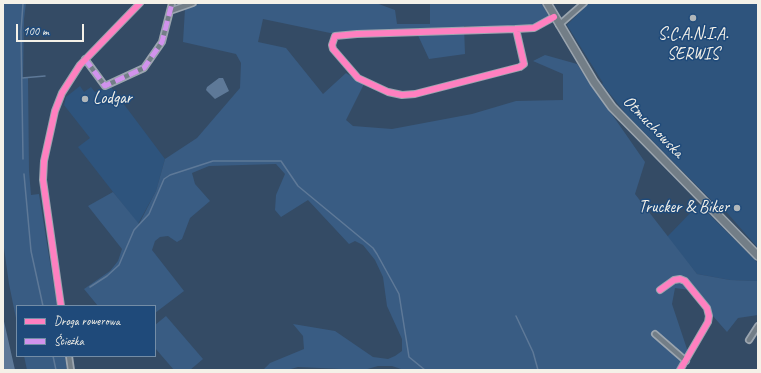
<!DOCTYPE html>
<meta charset="utf-8">
<style>
body{margin:0}
#map{position:relative;width:761px;height:373px;overflow:hidden;background:#344b65;font-family:Caveat,sans-serif}
canvas{display:block}
.frame{position:absolute;inset:0;border:4px solid #f4f1e8;pointer-events:none}
.legend{position:absolute;left:16px;top:305px;width:140px;height:52px;box-sizing:border-box;background:#1f4a7a;border:1px solid #748da6;margin:0;padding:5px 7px;list-style:none;font-size:12px;color:#f4f1e8}
.legend li{display:flex;align-items:center;gap:8px;height:20px}
.legend b{width:20px;border:1px solid #748da6}
.scale{position:absolute;left:16px;top:24px;width:68px;height:18px;box-sizing:border-box;border:2px solid #f4f1e8;border-top:0;padding-left:5px;font-size:12px;line-height:14px;white-space:nowrap;color:#f4f1e8;-webkit-text-stroke:3px #1f4a7a;paint-order:stroke}
</style>
<div id="map">
<canvas width="761" height="373"></canvas>
<div class="frame"></div>
<ul class="legend">
<li><b style="height:5px;background:#ff80c0"></b>Droga rowerowa</li>
<li><b style="height:5px;background:#d193ec"></b>Ścieżka</li>
</ul>
<div class="scale">100 m</div>
</div>
<script>
const g = document.querySelector('canvas').getContext('2d');
g.lineJoin = 'round';
function fillPath(path, color) {
  g.fillStyle = color;
  g.fill(path, 'evenodd');
}
function shape(rows) {
  const path = new Path2D();
  for (const r of rows) {
    path.moveTo(r[0], r[1]);
    for (let i = 2; i < r.length; i += 2) path.lineTo(r[i], r[i + 1]);
  }
  return path;
}
function strokePath(path, color, width, dash) {
  g.strokeStyle = color;
  g.lineWidth = width;
  g.lineCap = dash ? 'butt' : 'round';
  g.setLineDash(dash || []);
  g.stroke(path);
}
function label(font, color, halo, rows, align = 'center') {
  g.font = font + ' Caveat,sans-serif';
  g.lineWidth = 3;
  g.setLineDash([]);
  g.textBaseline = 'middle';
  g.strokeStyle = halo;
  g.fillStyle = color;
  for (const [text, x, y, turn = 0] of rows) {
    g.save();
    g.translate(x, y);
    g.rotate((+turn || 0) * Math.PI / 180);
    g.textAlign = isNaN(turn) ? turn : align;
    if (halo) g.strokeText(text, 0, 0);
    g.fillText(text, 0, 0);
    g.restore();
  }
}
const built = shape([
 [589,3,758,3,758,248,722,207,719,208,626,114,602,84,603,83,567,25],
 [80,86,84,92,91,87,95,92,111,87,165,159,156,191,138,224,78,147,90,138,64,105,66,97],
 [699,204,758,263,758,281,730,280,697,274,667,237]
]);
const green = shape([
 [3,3,26,3,24,19,23,78,28,78,29,171,31,195,39,194,57,306,17,306,17,323,9,284,3,241],
 [201,3,376,3,395,10,397,24,430,24,430,3,541,3,549,16,534,25,489,27,464,26,465,54,429,59,415,29,335,34,263,19,258,42,286,48,323,94,346,73,364,84,346,120,353,126,392,129,472,114,516,101,563,100,563,74,533,61,545,55,577,64,645,162,635,194,697,274,730,280,758,281,758,315,738,318,727,332,690,290,675,288,672,304,689,355,677,370,404,370,392,366,378,366,364,370,298,367,287,370,263,370,270,363,304,349,303,336,293,324,335,331,373,357,388,359,395,356,402,351,402,339,387,306,383,277,375,260,363,245,355,241,349,244,308,200,281,217,275,210,276,195,285,174,276,164,209,166,192,173,195,184,210,201,190,218,182,239,177,242,168,236,160,237,155,241,152,250,184,291,155,313,155,306,98,306,84,289,110,271,118,261,122,249,88,206,113,192,139,224,156,191,165,159,197,138,240,88,241,63,236,54,183,42,185,9],
 [166,316,203,359,190,370,174,370,155,348,155,325],
 [24,356,65,356,67,370,27,370]
]);
const water = shape([
 [219,78,223,78,229,91,215,99,206,90,207,87],
 [3,317,15,370,3,370]
]);
const stream = shape([
 [22,78,45,76],
 [23,159,21,31,23,3],
 [24,174,31,251,43,306],
 [90,287,107,276,119,265,134,230,149,214,164,179,170,175,213,161,281,161,298,186,373,248,377,254,399,294,409,357,425,370],
 [516,316,533,352,538,370],
 [53,356,56,370]
]);
const minor = shape([
 [170,11,193,3],
 [559,25,584,3],
 [516,29,357,34,335,36,332,45,333,49,358,78,388,92,402,95,415,94,520,67,524,64,516,29,534,28,554,17],
 [85,59,105,86,144,68,162,42,172,3],
 [660,290,674,280,680,279,685,281,707,308,709,316,708,322,680,370],
 [61,306,43,180,44,161,55,111,62,93,80,65,140,3],
 [655,334,686,361],
 [749,340,758,326],
 [69,356,71,370]
]);
const secondary = shape([
 [547,3,594,82,612,107,758,256]
]);
const quiet = shape([
 [85,59,105,86,144,68,162,42,172,3]
]);
const cycleway = shape([
 [516,29,357,34,335,36,332,45,333,49,358,78,388,92,402,95,415,94,520,67,524,64,516,29,534,28,554,17],
 [660,290,674,280,680,279,685,281,707,308,709,316,708,322,680,370],
 [61,306,43,180,44,161,55,111,62,93,80,65,140,3]
]);
const markers = [
 [693,18,4,"#b1b7ba"],
 [85,99,4,"#b1b7ba"],
 [737,208,4,"#b1b7ba"]
];
const poiNames = [
 ["S.C.A.N.I.A.",693,35],
 ["SERWIS",693,55],
 ["Lodgar",93,99,"left"],
 ["Trucker & Biker",729,208,"right"]
];
const streetNames = [
 ["Otmuchowska",653,127,46]
];
fillPath(built, '#2e547d');
fillPath(green, '#395c83');
fillPath(water, '#5e7998');
strokePath(stream, '#5e7998', 1.5);
strokePath(minor, '#9ba5af', 8);
strokePath(secondary, '#9ba5af', 10);
strokePath(minor, '#737e87', 4.5);
strokePath(secondary, '#737e87', 7);
strokePath(quiet, '#d193ec', 5, [10, 5]);
strokePath(cycleway, '#ff80c0', 6);
for (const [x, y, r, color] of markers) {
  const dot = new Path2D();
  dot.arc(x, y, r, 0, 2 * Math.PI);
  g.fillStyle = color;
  g.fill(dot);
  strokePath(dot, '#1f4a7a', 1.5);
}
label('17px', '#f4f1e8', '#1f4a7a', poiNames);
label('17px', '#f4f1e8', '#1f4a7a', streetNames);
</script>
